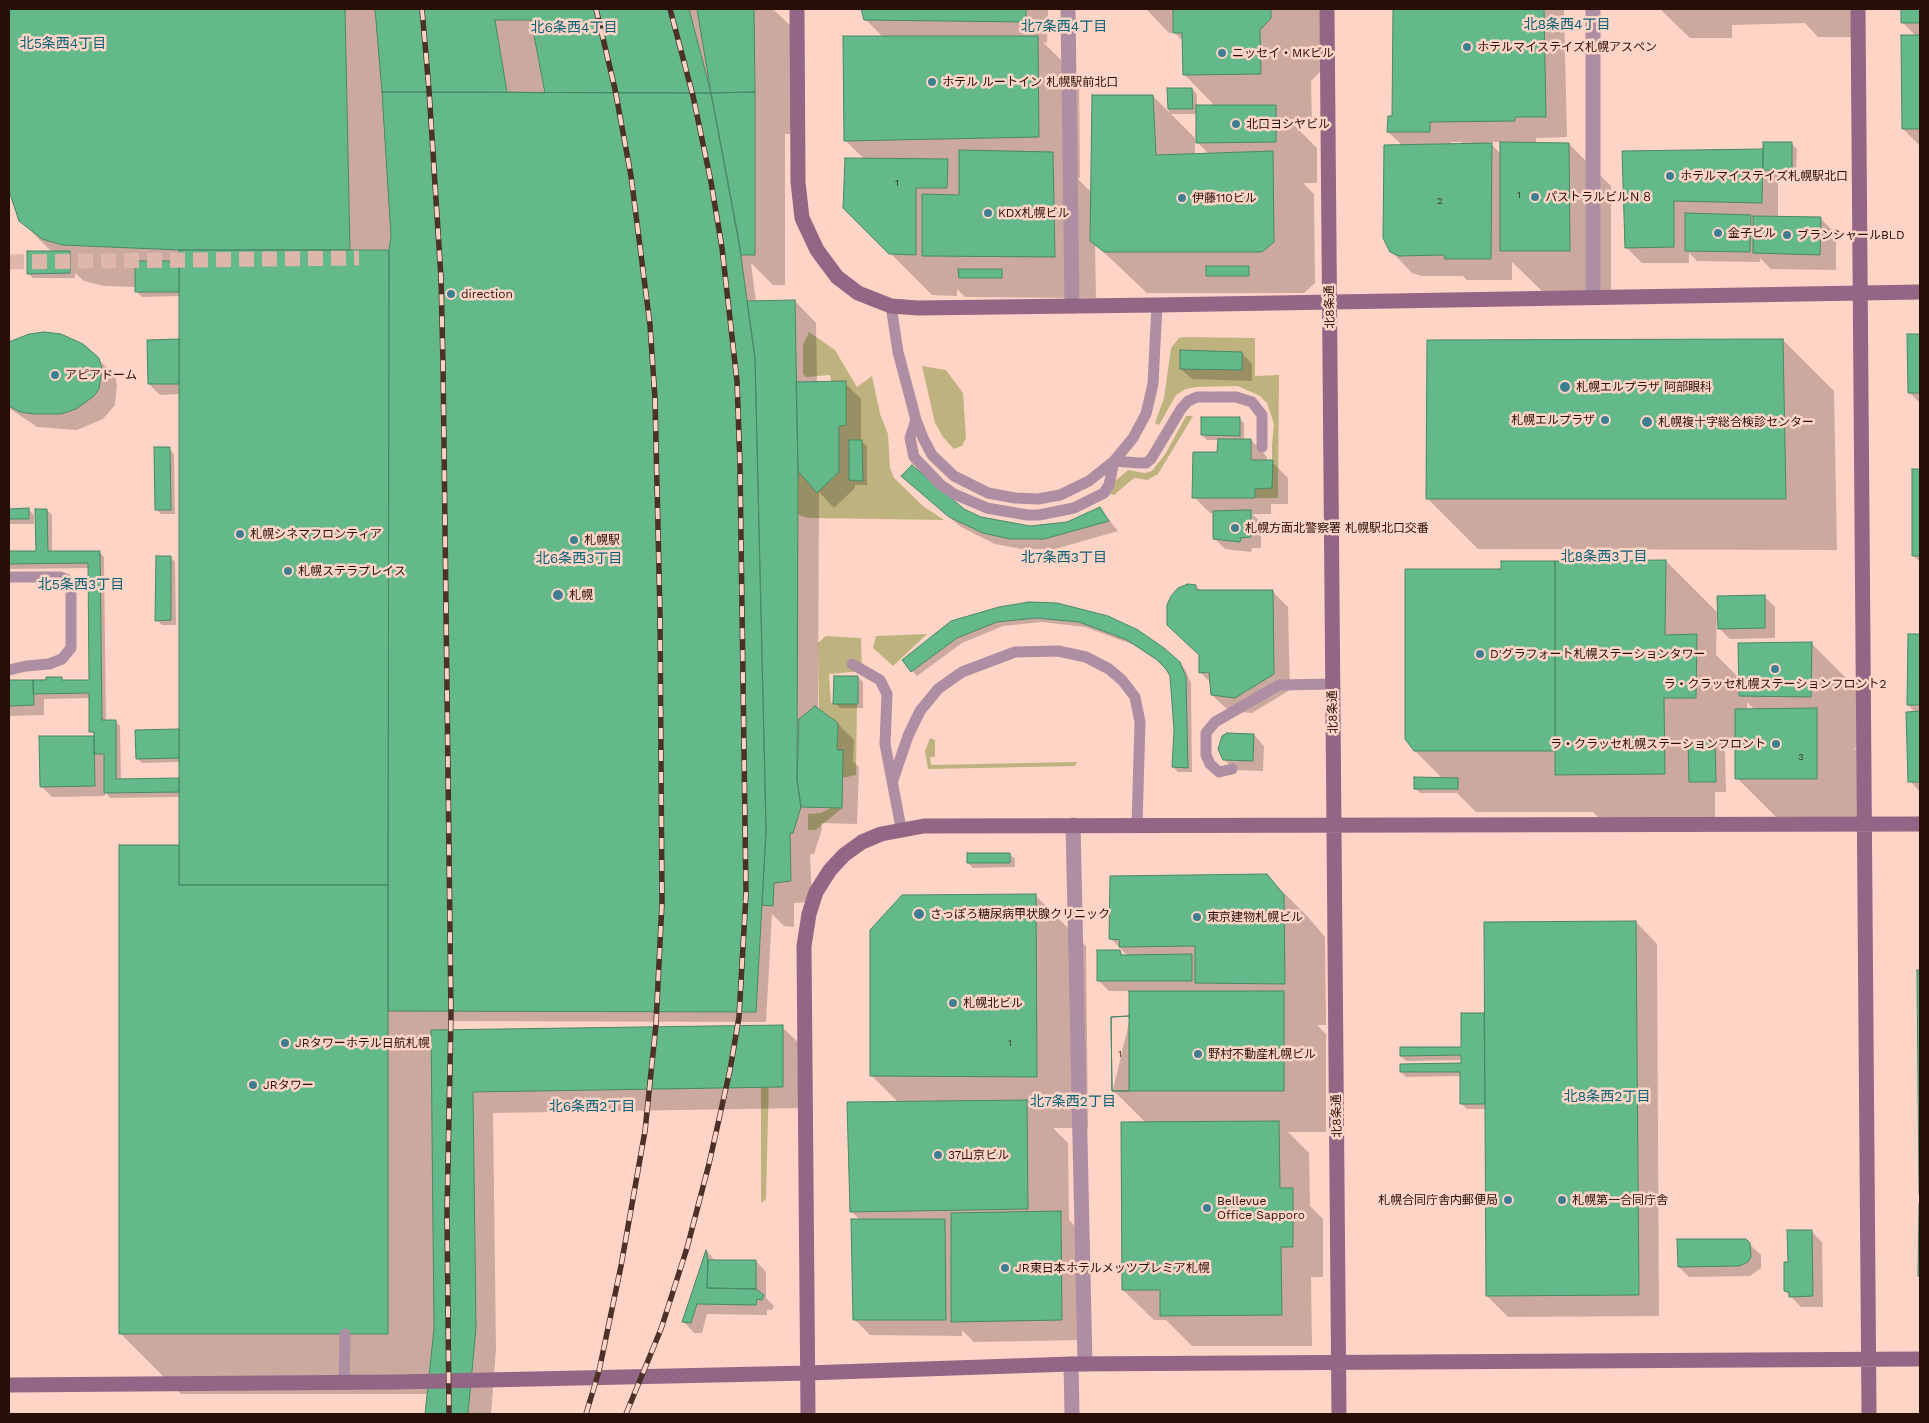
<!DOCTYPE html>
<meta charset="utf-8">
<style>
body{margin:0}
#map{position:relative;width:1929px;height:1423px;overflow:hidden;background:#fed4c6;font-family:"Work Sans",sans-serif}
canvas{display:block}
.frame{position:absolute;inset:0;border:10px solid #270f08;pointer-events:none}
</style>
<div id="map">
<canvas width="1929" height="1423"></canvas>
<div class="frame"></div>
</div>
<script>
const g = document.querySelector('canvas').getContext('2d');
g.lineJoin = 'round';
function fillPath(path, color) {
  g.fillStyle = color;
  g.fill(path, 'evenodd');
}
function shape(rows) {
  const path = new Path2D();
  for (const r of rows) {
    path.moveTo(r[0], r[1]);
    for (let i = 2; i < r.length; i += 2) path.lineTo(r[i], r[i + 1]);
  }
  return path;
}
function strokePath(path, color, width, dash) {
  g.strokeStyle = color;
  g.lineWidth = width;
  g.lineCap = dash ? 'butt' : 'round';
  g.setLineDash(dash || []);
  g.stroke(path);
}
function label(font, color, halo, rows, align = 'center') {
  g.font = font + ' "Work Sans","Noto Sans JP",sans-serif';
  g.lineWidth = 5;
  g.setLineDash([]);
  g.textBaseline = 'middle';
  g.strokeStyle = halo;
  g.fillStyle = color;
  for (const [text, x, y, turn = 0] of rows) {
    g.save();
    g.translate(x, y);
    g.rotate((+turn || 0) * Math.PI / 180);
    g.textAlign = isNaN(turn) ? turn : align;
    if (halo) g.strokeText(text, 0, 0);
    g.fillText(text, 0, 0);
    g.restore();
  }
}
const green = shape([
 [809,332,835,350,857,387,872,376,880,414,888,434,890,468,894,478,923,506,944,520,808,518,799,515,795,511,798,471,817,492,839,472,839,426,830,375,806,377,803,374,803,345],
 [1184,337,1255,338,1255,376,1279,375,1278,498,1255,498,1255,489,1272,488,1272,445,1274,424,1267,403,1260,396,1238,386,1195,387,1186,389,1176,395,1159,425,1155,423,1164,398,1171,348,1179,338],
 [922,366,946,370,963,393,966,438,962,446,954,449,943,437,935,423],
 [1186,416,1193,416,1158,474,1147,480,1134,478,1114,495,1109,494,1114,482,1128,470,1145,473,1152,471,1166,453],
 [927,634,893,666,873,648,876,636],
 [826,636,861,638,862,671,829,674,831,703,857,703,856,775,842,778,843,750,837,750,838,723,819,709,818,643],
 [930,738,935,740,935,757,930,757,931,765,1077,762,1075,766,928,769,925,751],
 [831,808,842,808,816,830,808,830,808,814,821,813],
 [769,1075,766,1199,761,1203,761,1084]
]);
const shadow = shape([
 [9,9,778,9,774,10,795,30,796,134,785,134,785,285,773,285,751,263,756,302,795,301,816,323,817,383,845,383,861,399,861,441,867,446,867,485,855,485,855,488,834,508,819,492,818,710,837,723,854,740,853,762,859,767,857,824,821,823,822,829,814,854,810,854,812,902,794,903,794,927,784,926,772,914,766,1022,448,1021,448,1031,782,1027,804,1048,804,1108,493,1113,496,1349,491,1414,427,1414,429,1394,181,1394,120,1333,180,848,180,797,110,798,105,792,105,796,52,797,41,786,96,737,91,731,90,698,44,699,44,715,9,716,9,682,61,678,64,681,90,681,89,568,9,569,9,553,37,552,47,510,52,515,52,552,99,552,104,557,106,721,115,721,120,726,121,780,180,782,180,762,142,763,137,758,180,732,181,394,160,395,149,384,181,341,181,296,142,297,137,292,136,287,104,286,84,281,75,273,75,278,33,278,28,273,52,252,20,220,10,190],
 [862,9,1048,9,1047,43,1043,42,1079,78,1080,178,1077,178,1092,193,1153,96,1169,112,1168,89,1192,89,1197,94,1197,107,1216,107,1184,74,1184,42,1175,33,1169,33,1146,9,1322,9,1322,70,1311,81,1312,124,1294,125,1317,148,1317,183,1303,183,1314,194,1315,283,1304,293,1147,293,1095,244,1096,298,965,297,957,289,957,296,932,295,844,207,864,159,845,140,883,37,865,19],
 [1171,114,1197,114,1198,143,1209,154,1195,155,1195,138],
 [1394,9,1564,9,1567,137,1536,138,1536,144,1569,144,1611,186,1611,292,1543,292,1512,262,1512,280,1467,280,1463,276,1421,276,1412,273,1391,251,1385,243,1385,146,1403,146,1388,132,1394,117],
 [1451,142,1462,142,1462,145,1451,145],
 [1489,142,1501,142,1501,154],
 [1660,9,1860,9,1855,37,1818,37,1805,23,1732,25,1732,38,1690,38],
 [1903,9,1920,9,1920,146,1903,129,1916,36,1903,23],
 [1792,144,1797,149,1796,175,1778,175,1778,218,1820,218,1836,234,1836,270,1771,269,1760,258,1760,262,1697,261,1689,253,1689,263,1642,263,1626,247,1623,153,1762,150,1764,152],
 [1920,335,1920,403,1909,392,1908,336],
 [1783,340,1834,391,1837,550,1478,549,1427,498],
 [13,341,98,359,115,376,117,385,115,405,103,419,77,430,37,427,9,408,9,344],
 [1242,353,1252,364,1252,381,1192,379,1181,369],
 [1239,418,1244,423,1244,440,1251,440,1267,457,1267,462,1272,462,1288,478,1288,504,1271,504,1271,514,1252,514,1261,522,1261,548,1252,548,1251,552,1225,549,1214,538,1214,513,1210,513,1194,497,1218,453,1219,440,1207,440,1202,435],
 [169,449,174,454,175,514,161,514,156,509],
 [1920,470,1920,562,1914,556,1913,471],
 [913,486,981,518,1029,528,1067,523,1100,509,1118,531,1055,549,1021,549,995,544,961,527],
 [9,510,29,510,34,515,34,524,9,524],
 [170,557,175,562,176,625,162,625,157,620],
 [1666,561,1717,612,1716,655,1740,679,1811,643,1862,694,1862,748,1854,748,1867,760,1868,829,1788,829,1737,778,1736,748,1721,748,1725,752,1726,792,1715,792,1715,825,1607,826,1593,812,1476,812,1457,793,1420,793,1415,788,1443,779,1414,750,1502,571],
 [1747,702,1755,710,1747,710],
 [1196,586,1201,591,1272,591,1288,607,1290,690,1252,713,1229,711,1212,695,1211,683,1200,672,1200,656,1185,641],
 [1764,596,1775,607,1775,638,1730,639,1719,628],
 [1029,603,1164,649,1185,669,1191,683,1192,772,1178,772,1173,767,1175,730,1171,676,1162,664,1134,645,1085,627,1042,622,1003,626,962,643,917,676,903,660],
 [1909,635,1920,635,1920,792,1910,781,1916,713,1908,705],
 [858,677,863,682,863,708,840,708,835,703],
 [1254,735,1264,746,1263,771,1235,770,1224,759],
 [1010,854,1015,859,1015,867,973,868,968,863],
 [1266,875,1308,917,1325,937,1326,1025,1317,1025,1326,1034,1326,1132,1288,1132,1309,1153,1310,1206,1323,1219,1323,1277,1311,1277,1312,1346,1192,1346,1166,1320,1154,1320,1123,1290,1146,1123,1113,1090,1130,1018,1130,991,1109,991,1099,981,1119,951,1124,956,1128,956,1111,939],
 [1035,895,1086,946,1088,1128,1053,1128,1068,1143,1069,1220,1082,1233,1083,1340,974,1342,962,1330,962,1336,870,1335,854,1319,860,1220,851,1211,899,1103,872,1076],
 [1636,922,1657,944,1659,1316,1508,1317,1487,1296,1486,1109,1467,1109,1462,1104,1461,1076,1406,1077,1401,1072,1462,1065,1462,1060,1406,1061,1401,1056,1462,1048,1462,1014,1485,1014],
 [1919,971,1920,971,1920,1193],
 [1920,1218,1920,1277,1919,1276],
 [1812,1232,1822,1242,1823,1307,1801,1307,1785,1291,1789,1263],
 [1745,1240,1761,1255,1761,1268,1750,1276,1689,1277,1679,1267],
 [706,1250,715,1261,756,1261,766,1272,766,1298,774,1306,772,1310,767,1310,767,1315,707,1314,702,1333,694,1333,684,1322]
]);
const building = shape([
 [9,9,345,9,350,250,179,250,62,245,42,239,19,221,9,191,9,9],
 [375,9,689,9,711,93,382,92,375,9],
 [697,9,754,9,755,92,711,93,697,9],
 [861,9,1026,9,1026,22,864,20,861,9],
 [1173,9,1271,9,1271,18,1260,30,1261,74,1183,75,1182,33,1173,33,1173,9],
 [1393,9,1544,9,1546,117,1515,117,1515,121,1430,122,1430,132,1387,132,1388,116,1392,116,1393,9],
 [1901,9,1920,9,1920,23,1901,23,1901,9],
 [495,20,531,20,545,93,507,92,495,20],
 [1901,35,1920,35,1920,129,1902,129,1901,35],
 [843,36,1038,36,1039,137,844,141,843,36],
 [1167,88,1192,88,1193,109,1168,109,1167,88],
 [382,92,711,93,738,235,755,358,766,831,756,1012,388,1011,389,250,391,236,382,92],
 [755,92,755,255,741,255,711,93,755,92],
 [1092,95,1153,95,1156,155,1273,151,1274,242,1262,252,1104,252,1090,241,1092,95],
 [1196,105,1276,105,1276,142,1196,143,1196,105],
 [1500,142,1569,143,1570,251,1500,251,1500,142],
 [1763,142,1792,142,1792,171,1763,170,1763,142],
 [1492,143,1491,259,1445,259,1444,255,1399,256,1390,252,1383,238,1384,145,1492,143],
 [1763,149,1762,203,1674,201,1674,247,1625,248,1622,151,1763,149],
 [959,150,1053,152,1055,257,922,256,922,194,959,195,959,150],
 [845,158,948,159,947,188,916,188,916,255,889,254,843,208,845,158],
 [1685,213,1751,215,1750,252,1685,251,1685,213],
 [1753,216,1821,217,1820,255,1753,253,1753,216],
 [179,250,389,250,388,885,179,885,179,250],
 [27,251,70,251,70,273,27,274,27,251],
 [135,261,179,261,179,292,135,292,135,261],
 [1206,266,1249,266,1249,276,1206,276,1206,266],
 [958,269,1002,269,1002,278,959,278,958,269],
 [795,300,798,471,797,780,801,807,793,833,790,833,791,881,774,883,773,906,762,905,766,831,765,779,755,358,747,301,795,300],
 [44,332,61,334,83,344,99,358,102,369,99,389,94,396,76,409,61,414,34,414,20,412,9,406,9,342,29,334,44,332],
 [1907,334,1920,334,1920,393,1908,393,1907,334],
 [179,339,179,384,148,384,147,340,179,339],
 [1783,339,1786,499,1426,499,1427,340,1783,339],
 [1180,350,1242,352,1242,370,1180,369,1180,350],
 [846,381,846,425,839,426,839,472,817,493,798,471,796,382,846,381],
 [1201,417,1240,417,1240,436,1201,435,1201,417],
 [1218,439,1251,439,1251,460,1273,460,1272,488,1255,489,1255,498,1192,498,1193,452,1217,452,1218,439],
 [849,440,862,440,863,481,849,480,849,440],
 [154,447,170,447,171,510,155,510,154,447],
 [912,465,964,509,981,517,1030,526,1067,522,1100,507,1109,521,1044,539,1010,539,983,533,949,517,901,476,912,465],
 [1912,469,1920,469,1920,556,1912,556,1912,469],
 [29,508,29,519,9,519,9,509,29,508],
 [35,509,47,509,48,551,100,551,102,720,116,720,116,779,179,778,179,792,104,793,104,754,94,754,94,732,89,732,89,693,33,694,33,680,46,680,46,677,62,677,62,680,89,680,88,563,9,564,9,551,36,551,35,509],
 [1247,510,1251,510,1251,537,1241,538,1240,542,1213,539,1213,511,1247,510],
 [156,556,171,556,171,620,155,621,156,556],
 [1666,560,1665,635,1697,634,1696,698,1664,698,1665,774,1555,775,1555,561,1666,560],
 [1501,561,1555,561,1555,751,1414,751,1405,739,1405,569,1501,569,1501,561],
 [1188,584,1196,585,1196,590,1273,590,1274,674,1235,698,1211,695,1209,672,1199,673,1199,655,1167,625,1167,605,1171,596,1178,588,1188,584],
 [1765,595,1765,628,1718,629,1717,596,1765,595],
 [1029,602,1057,603,1108,616,1138,630,1164,648,1180,662,1186,677,1188,768,1172,767,1174,730,1170,676,1166,669,1156,659,1127,640,1079,622,1036,618,997,622,957,638,911,672,902,660,951,621,999,607,1029,602],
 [1908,634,1920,634,1920,705,1907,705,1908,634],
 [1812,642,1811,697,1739,696,1738,643,1812,642],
 [834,676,858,676,858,704,833,704,834,676],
 [9,680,33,680,34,705,9,706,9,680],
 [815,706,838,723,837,750,843,750,842,808,801,807,797,780,799,719,815,706],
 [1817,708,1817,779,1735,779,1735,709,1817,708],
 [1920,711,1920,782,1908,782,1906,712,1920,711],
 [179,729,179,758,136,759,135,730,179,729],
 [1227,733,1254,734,1253,761,1223,760,1218,749,1222,736,1227,733],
 [39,736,94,736,95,786,40,787,39,736],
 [1715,740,1716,782,1689,782,1688,741,1715,740],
 [1414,777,1458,778,1458,789,1414,789,1414,777],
 [119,845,179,845,179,885,388,885,388,1334,119,1334,119,845],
 [967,853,1010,853,1010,863,967,863,967,853],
 [1267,874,1284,895,1285,984,1195,983,1195,946,1119,947,1120,940,1109,939,1110,876,1267,874],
 [1036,894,1037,1077,870,1076,870,930,902,895,1036,894],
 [1636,921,1639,1295,1486,1296,1484,922,1636,921],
 [1097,950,1120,950,1121,955,1192,954,1192,981,1097,981,1097,950],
 [1917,970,1920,970,1920,1194,1919,1194,1917,970],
 [1129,991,1284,991,1284,1091,1112,1091,1111,1017,1129,1016,1129,991],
 [1461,1013,1484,1013,1485,1104,1460,1104,1460,1072,1400,1072,1400,1064,1461,1063,1461,1055,1400,1056,1400,1047,1461,1047,1461,1013],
 [1129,1016,1129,1091,1112,1091,1111,1017,1129,1016],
 [783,1025,783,1087,473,1092,476,1328,468,1414,425,1414,434,1329,431,1030,783,1025],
 [1027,1100,1028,1209,850,1212,847,1102,1027,1100],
 [1279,1121,1280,1188,1293,1188,1293,1247,1281,1247,1282,1315,1160,1316,1160,1290,1122,1290,1121,1122,1279,1121],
 [1919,1204,1920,1204,1920,1277,1918,1276,1919,1204],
 [1061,1211,1062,1320,951,1322,951,1213,1061,1211],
 [851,1219,945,1219,946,1320,853,1320,851,1219],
 [1787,1230,1812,1230,1813,1296,1789,1297,1789,1292,1784,1291,1784,1262,1788,1262,1787,1230],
 [1677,1239,1746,1239,1750,1243,1751,1257,1748,1262,1739,1266,1678,1267,1677,1239],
 [706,1250,708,1260,707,1288,756,1289,764,1295,762,1300,757,1299,756,1305,697,1304,691,1323,682,1322,706,1250],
 [708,1260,756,1260,756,1289,707,1288,708,1260]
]);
const streetTunnel = shape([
 [9,262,359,258]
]);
const lane = shape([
 [891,306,898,352,916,420,923,438,932,455,954,476,988,493,1015,498,1038,499,1060,495,1089,481,1114,461,1133,438,1146,414,1153,384,1157,305],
 [916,420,910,438,914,457,941,485,954,494,987,508,1027,515,1039,515,1074,508,1104,493,1109,485,1114,461,1139,463,1146,463,1151,459,1181,409,1188,401,1197,397,1236,397,1252,402,1262,415,1262,447],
 [9,577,60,577,66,579,71,588,71,648,62,659,49,664,26,666,9,670],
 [852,664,880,680,887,694,885,744,901,828],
 [1232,769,1219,772,1210,764,1206,755,1206,733,1215,722,1279,685,1333,684],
 [893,780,908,736,920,711,938,689,962,672,1015,652,1058,651,1086,657,1109,669,1122,680,1135,697,1140,722,1137,825],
 [344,1382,345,1334]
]);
const street = shape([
 [1068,9,1072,306],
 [1593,9,1593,296],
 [1073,825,1085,1364],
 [1071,1364,1072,1414]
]);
const secondary = shape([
 [797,9,798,182,802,218,817,250,837,277,858,293,891,306,918,308,1157,305,1920,292],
 [1327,9,1339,1414],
 [1858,9,1869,1414],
 [9,1385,396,1382,807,1373,1071,1364,1920,1359],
 [808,1414,804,946,809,914,816,892,830,870,844,855,862,842,881,834,924,826,1920,824]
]);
const rail = shape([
 [422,9,429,90,441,278,443,364,451,1015,447,1213,449,1414],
 [586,1414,599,1371,621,1266,645,1131,656,1024,662,902,660,615,655,399,650,325,631,176,615,89,596,9],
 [626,1414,661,1329,687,1248,709,1164,730,1070,739,1017,746,894,740,466,737,381,722,248,711,182,693,96,670,9]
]);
const markers = [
 [1467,47,5,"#3d7f91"],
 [1222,53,5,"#3d7f91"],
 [932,82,5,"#3d7f91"],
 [1236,124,5,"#3d7f91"],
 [1670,176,5,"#3d7f91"],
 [1535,197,5,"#3d7f91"],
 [1182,198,5,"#3d7f91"],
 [988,213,5,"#3d7f91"],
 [1718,233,5,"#3d7f91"],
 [1787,235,5,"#3d7f91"],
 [451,294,5,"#3d7f91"],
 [55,375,5,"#3d7f91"],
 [1565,387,6,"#3d7f91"],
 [1605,420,5,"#3d7f91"],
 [1647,422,6,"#3d7f91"],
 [1235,528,5,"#3d7f91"],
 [240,534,5,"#3d7f91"],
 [574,540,5,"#3d7f91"],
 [288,571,5,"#3d7f91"],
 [558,595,6,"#3d7f91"],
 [1480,654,5,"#3d7f91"],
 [1775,669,5,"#3d7f91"],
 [1776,744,5,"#3d7f91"],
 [919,914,6,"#3d7f91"],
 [1197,917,5,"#3d7f91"],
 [953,1003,5,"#3d7f91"],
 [285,1043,5,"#3d7f91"],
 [1198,1054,5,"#3d7f91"],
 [253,1085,5,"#3d7f91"],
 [938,1155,5,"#3d7f91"],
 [1508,1200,5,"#3d7f91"],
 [1562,1200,5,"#3d7f91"],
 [1207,1208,5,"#3d7f91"],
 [1005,1268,5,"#3d7f91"]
];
const numberNames = [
 ["1",897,183],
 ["1",1519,195],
 ["2",1440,201],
 ["3",1801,757],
 ["1",1010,1043],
 ["1",1120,1054]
];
const poiNames = [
 ["ホテルマイステイズ札幌アスペン",1477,47],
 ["ニッセイ・MKビル",1232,53],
 ["ホテル ルートイン 札幌駅前北口",942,82],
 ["北口ヨシヤビル",1246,124],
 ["ホテルマイステイズ札幌駅北口",1680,176],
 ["パストラルビルＮ８",1545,197],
 ["伊藤110ビル",1192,198],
 ["KDX札幌ビル",998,213],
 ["金子ビル",1728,233],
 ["ブランシャールBLD",1797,235],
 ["direction",461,294],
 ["アピアドーム",65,375],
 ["札幌エルプラザ 阿部眼科",1576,387],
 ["札幌エルプラザ",1595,420,"right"],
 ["札幌複十字総合検診センター",1658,422],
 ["札幌方面北警察署 札幌駅北口交番",1245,528],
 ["札幌シネマフロンティア",250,534],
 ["札幌駅",584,540],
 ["札幌ステラプレイス",298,571],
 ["札幌",569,595],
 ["D'グラフォート札幌ステーションタワー",1490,654],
 ["ラ・クラッセ札幌ステーションフロント2",1775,684,"center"],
 ["ラ・クラッセ札幌ステーションフロント",1766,744,"right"],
 ["さっぽろ糖尿病甲状腺クリニック",930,914],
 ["東京建物札幌ビル",1207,917],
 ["札幌北ビル",963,1003],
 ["JRタワーホテル日航札幌",295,1043],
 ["野村不動産札幌ビル",1208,1054],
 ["JRタワー",263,1085],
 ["37山京ビル",948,1155],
 ["札幌合同庁舎内郵便局",1498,1200,"right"],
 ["札幌第一合同庁舎",1572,1200],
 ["Bellevue",1217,1201],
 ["Office Sapporo",1217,1215],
 ["JR東日本ホテルメッツプレミア札幌",1015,1268]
];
const streetNames = [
 ["北8条通",1330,307,-91],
 ["北8条通",1333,712,-91],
 ["北8条通",1337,1116,-91]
];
const neighbourhoodNames = [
 ["北8条西4丁目",1567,25],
 ["北7条西4丁目",1064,27],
 ["北6条西4丁目",574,28],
 ["北5条西4丁目",63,44],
 ["北8条西3丁目",1604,557],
 ["北7条西3丁目",1064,558],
 ["北6条西3丁目",579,559],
 ["北5条西3丁目",81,585],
 ["北8条西2丁目",1607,1097],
 ["北7条西2丁目",1073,1102],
 ["北6条西2丁目",592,1107]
];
fillPath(green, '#beb37e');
fillPath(shadow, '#0003');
fillPath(building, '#64b98a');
strokePath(building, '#488865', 1);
strokePath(streetTunnel, '#deb6aa', 15, [15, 8]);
strokePath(lane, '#ae8ea3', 11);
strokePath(street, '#ae8ea3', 15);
strokePath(secondary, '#946686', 15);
strokePath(rail, '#4c3129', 5.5);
strokePath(rail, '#fed4c6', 4, [11]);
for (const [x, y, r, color] of markers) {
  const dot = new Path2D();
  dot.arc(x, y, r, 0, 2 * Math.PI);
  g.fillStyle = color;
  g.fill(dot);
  strokePath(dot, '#fed4c6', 2);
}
label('10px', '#363a28', null, numberNames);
label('12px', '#270f08', '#fed4c6', poiNames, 'left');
label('12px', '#270f08', '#fed4c6', streetNames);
label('14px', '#096276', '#fed4c6', neighbourhoodNames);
</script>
